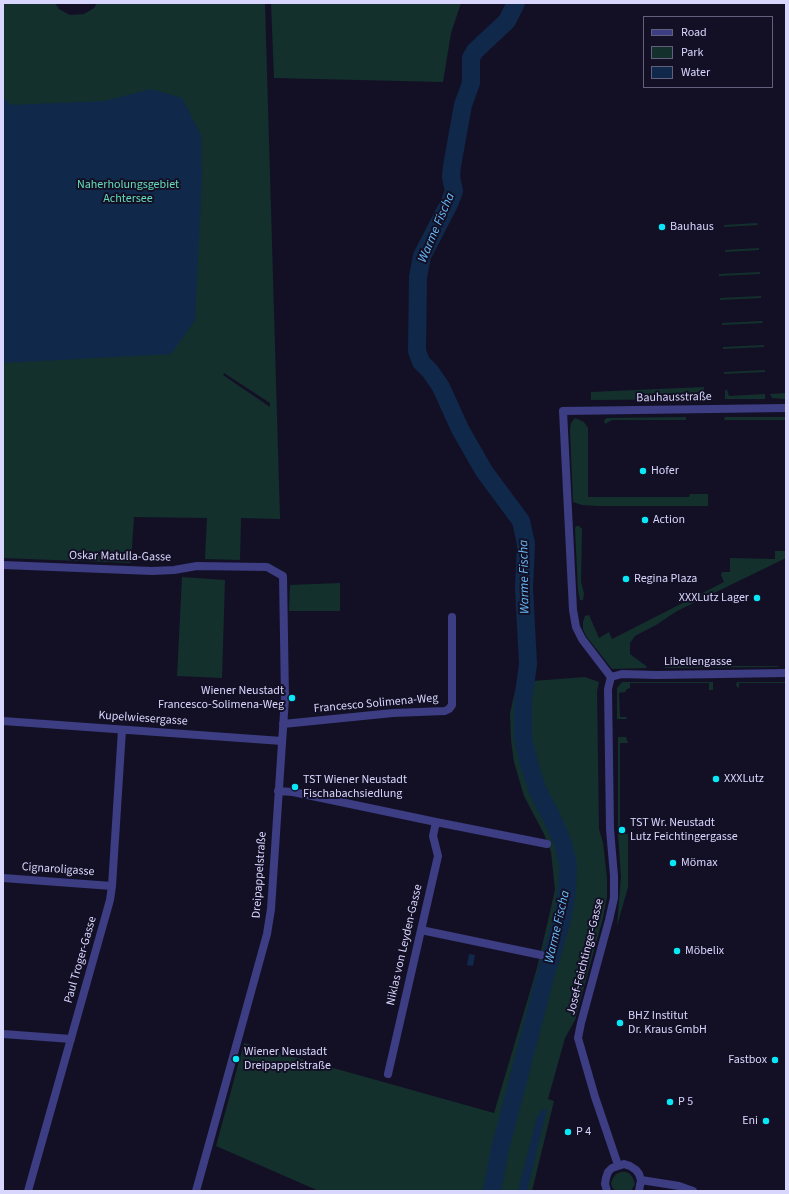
<!DOCTYPE html>
<meta charset="utf-8">
<style>
body{margin:0}
#map{position:relative;width:789px;height:1194px;overflow:hidden;background:#131026;font-family:"Source Sans 3",sans-serif}
canvas{display:block}
.frame{position:absolute;inset:0;border:4px solid #d9d6fe;pointer-events:none}
.legend{position:absolute;left:643px;top:16px;width:130px;height:72px;box-sizing:border-box;background:#131026;border:1px solid #625f7c;margin:0;padding:5px 7px;list-style:none;font-size:12px;color:#d9d6fe}
.legend li{display:flex;align-items:center;gap:8px;height:20px}
.legend b{width:20px;border:1px solid #625f7c}
</style>
<div id="map">
<canvas width="789" height="1194"></canvas>
<div class="frame"></div>
<ul class="legend">
<li><b style="height:5px;background:#3d3d83"></b>Road</li>
<li><b style="height:11px;background:#13302d"></b>Park</li>
<li><b style="height:11px;background:#10284a"></b>Water</li>
</ul>
</div>
<script>
const g = document.querySelector('canvas').getContext('2d');
g.lineJoin = 'round';
function fillPath(path, color) {
  g.fillStyle = color;
  g.fill(path, 'evenodd');
}
function shape(rows) {
  const path = new Path2D();
  for (const r of rows) {
    path.moveTo(r[0], r[1]);
    for (let i = 2; i < r.length; i += 2) path.lineTo(r[i], r[i + 1]);
  }
  return path;
}
function strokePath(path, color, width, dash) {
  g.strokeStyle = color;
  g.lineWidth = width;
  g.lineCap = dash ? 'butt' : 'round';
  g.setLineDash(dash || []);
  g.stroke(path);
}
function label(font, color, halo, rows, align = 'center') {
  g.font = font + ' "Source Sans 3",sans-serif';
  g.lineWidth = 4;
  g.setLineDash([]);
  g.textBaseline = 'middle';
  g.strokeStyle = halo;
  g.fillStyle = color;
  for (const [text, x, y, turn = 0] of rows) {
    g.save();
    g.translate(x, y);
    g.rotate((+turn || 0) * Math.PI / 180);
    g.textAlign = isNaN(turn) ? turn : align;
    if (halo) g.strokeText(text, 0, 0);
    g.fillText(text, 0, 0);
    g.restore();
  }
}
const green = shape([
 [3,3,55,3,59,9,70,15,84,14,94,8,97,3,265,3,280,519,241,518,240,560,205,559,207,518,134,517,131,563,3,558],
 [224,373,270,403,270,407,223,375],
 [271,3,461,3,451,33,443,82,274,78],
 [757,223,758,225,724,227,724,225],
 [759,248,759,250,725,252,725,250],
 [760,272,760,274,719,276,719,274],
 [761,296,761,298,720,300,720,298],
 [762,321,763,323,722,325,722,323],
 [764,345,764,347,723,349,723,347],
 [765,370,765,372,724,374,724,372],
 [704,387,704,399,591,400,591,392],
 [725,390,727,390,729,396,765,394,765,399,725,399],
 [786,393,786,399,772,398,770,394],
 [686,417,686,420,612,420,605,424,604,420,607,418],
 [725,417,786,417,786,420,724,420],
 [575,418,584,422,588,428,588,497,689,497,690,494,708,494,708,506,599,506,582,505,573,502,570,429,571,423],
 [576,526,579,526,582,529,581,582,584,593,583,600,580,600,578,590,575,529],
 [775,551,786,551,786,558,677,611,656,625,635,636,630,643,630,654,646,666,647,668,612,669,586,636,583,629,583,622,585,616,589,615,599,638,609,632,612,639,724,582,721,575,722,572,730,572,730,558,775,559],
 [182,577,225,580,222,678,177,676],
 [340,583,340,611,289,611,290,585],
 [668,662,671,662,676,666,778,666,778,667,665,668,666,664],
 [585,677,599,682,597,691,599,829,603,843,607,878,607,897,603,918,575,1020,565,1038,548,1099,554,1101,532,1191,319,1191,216,1146,244,1043,494,1113,537,968,555,890,551,852,544,834,524,796,514,762,511,740,510,713,518,678,533,681],
 [622,682,713,682,713,690,709,690,709,683,630,683,630,688,627,689,625,692,619,693,620,717,627,717,626,719,617,719,617,688],
 [737,682,786,682,786,683,739,683,739,689,736,685],
 [618,737,626,737,628,743,620,743,620,827,618,827],
 [618,834,628,834,628,887,617,926,621,877],
 [621,1172,626,1172,630,1174,633,1178,635,1184,631,1191,615,1191,612,1187,611,1183,613,1178,616,1174]
]);
const water = shape([
 [151,89,182,98,201,135,202,176,195,320,171,354,3,363,3,96,10,105,105,101],
 [469,954,475,955,473,966,467,965],
 [543,1109,547,1109,527,1191,518,1191,537,1117]
]);
const river = shape([
 [492,1191,499,1153,544,981,563,916,567,890,568,865,563,843,552,818,538,791,529,764,523,738,523,701,528,664,524,588,526,544,521,521,484,471,460,429,441,387,430,371,421,362,417,351,418,277,422,256,450,202,454,191,451,177,452,166,463,105,471,83,471,58,475,51,507,21,516,3]
]);
const minor = shape([
 [3,565,152,571,174,570,197,566,267,567,283,576,285,698,271,909,267,934,196,1191],
 [611,677,582,639,576,627,573,610,563,411,786,408],
 [611,677,608,689,610,829,614,876,614,898,609,920,581,1023,578,1038,595,1097,618,1165],
 [611,677,622,674,656,675,786,673],
 [3,721,282,741],
 [283,724,393,713,445,711,449,709,452,705,452,617],
 [278,791,293,792,436,822,433,836,438,856,388,1074],
 [436,822,547,844],
 [3,878,112,886],
 [421,930,541,955],
 [3,1034,71,1039],
 [641,1180,679,1186,693,1191],
 [28,1191,110,900,112,886,122,730],
 [607,1191,605,1184,606,1178,608,1172,612,1168,624,1164,630,1166,636,1170,639,1174,641,1180,639,1191]
]);
const markers = [
 [662,227,4,"#09e8f6"],
 [643,471,4,"#09e8f6"],
 [645,520,4,"#09e8f6"],
 [626,579,4,"#09e8f6"],
 [757,598,4,"#09e8f6"],
 [292,698,4,"#09e8f6"],
 [716,779,4,"#09e8f6"],
 [295,787,4,"#09e8f6"],
 [622,830,4,"#09e8f6"],
 [673,863,4,"#09e8f6"],
 [677,951,4,"#09e8f6"],
 [620,1023,4,"#09e8f6"],
 [236,1059,4,"#09e8f6"],
 [775,1060,4,"#09e8f6"],
 [670,1102,4,"#09e8f6"],
 [766,1121,4,"#09e8f6"],
 [568,1132,4,"#09e8f6"]
];
const parkNames = [
 ["Naherholungsgebiet",128,185],
 ["Achtersee",128,199]
];
const poiNames = [
 ["Bauhaus",670,227],
 ["Hofer",651,471],
 ["Action",653,520],
 ["Regina Plaza",634,579],
 ["XXXLutz Lager",749,598,"right"],
 ["Wiener Neustadt",284,691,"right"],
 ["Francesco-Solimena-Weg",284,705,"right"],
 ["XXXLutz",724,779],
 ["TST Wiener Neustadt",303,780],
 ["Fischabachsiedlung",303,794],
 ["TST Wr. Neustadt",630,823],
 ["Lutz Feichtingergasse",630,837],
 ["Mömax",681,863],
 ["Möbelix",685,951],
 ["BHZ Institut",628,1016],
 ["Dr. Kraus GmbH",628,1030],
 ["Wiener Neustadt",244,1052],
 ["Dreipappelstraße",244,1066],
 ["Fastbox",767,1060,"right"],
 ["P 5",678,1102],
 ["Eni",758,1121,"right"],
 ["P 4",576,1132]
];
const streetNames = [
 ["Bauhausstraße",674,398,-1],
 ["Oskar Matulla-Gasse",120,557,1],
 ["Libellengasse",698,662],
 ["Francesco Solimena-Weg",376,704,-5],
 ["Kupelwiesergasse",143,719,4],
 ["Cignaroligasse",58,870,4],
 ["Dreipappelstraße",260,875,-86],
 ["Niklas von Leyden-Gasse",405,945,-77],
 ["Josef-Feichtinger-Gasse",586,957,-76],
 ["Paul Troger-Gasse",81,960,-74]
];
const waterNames = [
 ["Warme Fischa",437,228,-67],
 ["Warme Fischa",525,577,-91],
 ["Warme Fischa",558,927,-77]
];
fillPath(green, '#13302d');
fillPath(water, '#10284a');
strokePath(river, '#10284a', 18);
strokePath(minor, '#3d3d83', 8);
for (const [x, y, r, color] of markers) {
  const dot = new Path2D();
  dot.arc(x, y, r, 0, 2 * Math.PI);
  g.fillStyle = color;
  g.fill(dot);
  strokePath(dot, '#131026', 1.5);
}
label('12px', '#64dcb9', '#131026', parkNames);
label('12px', '#d9d6fe', '#131026', poiNames, 'left');
label('12px', '#d9d6fe', '#131026', streetNames);
label('italic 13px', '#68bcfa', '#131026', waterNames);
</script>
